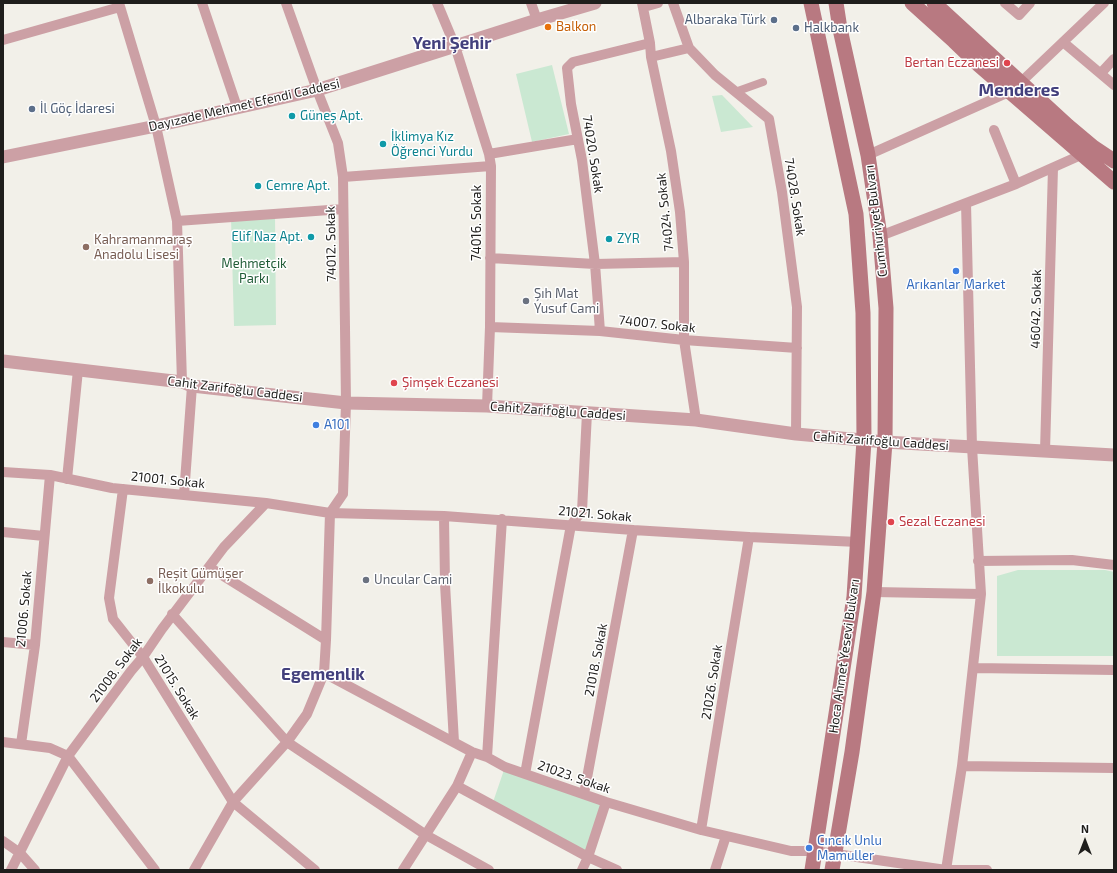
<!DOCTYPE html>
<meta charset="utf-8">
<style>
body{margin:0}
#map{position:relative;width:1117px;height:873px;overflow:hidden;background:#f2f0e9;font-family:"Exo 2",sans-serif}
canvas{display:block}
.frame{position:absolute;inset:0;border:4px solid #1f1e1c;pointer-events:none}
.north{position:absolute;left:1065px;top:821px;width:40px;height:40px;-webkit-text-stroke:3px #fff;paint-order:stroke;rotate:0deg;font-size:11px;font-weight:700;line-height:16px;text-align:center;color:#1f1e1c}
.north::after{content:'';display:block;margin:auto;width:14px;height:18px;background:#1f1e1c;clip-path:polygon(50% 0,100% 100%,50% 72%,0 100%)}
</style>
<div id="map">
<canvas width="1117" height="873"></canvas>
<div class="frame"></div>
<div class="north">N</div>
</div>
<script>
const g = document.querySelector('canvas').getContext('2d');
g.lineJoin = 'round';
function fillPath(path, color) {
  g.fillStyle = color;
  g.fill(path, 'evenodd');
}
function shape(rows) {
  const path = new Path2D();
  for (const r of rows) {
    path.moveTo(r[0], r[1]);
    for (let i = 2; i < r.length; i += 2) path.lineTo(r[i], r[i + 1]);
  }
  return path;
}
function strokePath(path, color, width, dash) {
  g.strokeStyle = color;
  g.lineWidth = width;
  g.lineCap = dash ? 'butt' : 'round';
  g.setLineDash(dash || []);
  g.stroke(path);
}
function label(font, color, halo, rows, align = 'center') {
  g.font = font + ' "Exo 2",sans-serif';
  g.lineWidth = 3;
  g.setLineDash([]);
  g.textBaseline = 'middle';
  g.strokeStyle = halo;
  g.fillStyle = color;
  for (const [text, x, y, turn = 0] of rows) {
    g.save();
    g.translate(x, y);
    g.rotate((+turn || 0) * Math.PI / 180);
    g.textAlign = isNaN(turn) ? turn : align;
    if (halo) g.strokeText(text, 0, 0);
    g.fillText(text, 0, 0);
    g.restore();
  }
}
const green = shape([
 [552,65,569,134,532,142,516,74],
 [722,95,753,127,721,132,712,96],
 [275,215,276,325,234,326,231,218],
 [1018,570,1105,570,1114,572,1114,656,997,656,997,576],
 [505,767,606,802,588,857,492,805]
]);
const pedestrian = shape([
 [735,92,763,82]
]);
const minor = shape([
 [119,3,156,126,177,221,182,382],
 [202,3,237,107],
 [437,3,455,46,489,154,491,166,490,327,487,406],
 [531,3,537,20],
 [642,3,650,43,651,57,671,151,680,212,684,262,684,340,696,420],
 [673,3,689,48,715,75,769,119,782,192,797,307,796,434],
 [1005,3,1019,15,1030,3],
 [644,7,658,3],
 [3,40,120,7],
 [1063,42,1114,85],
 [651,57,689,48],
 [1101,73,1114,59],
 [1020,83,1104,3],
 [994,130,1016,184],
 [489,154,578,139],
 [868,155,1009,92],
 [343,177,491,166],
 [177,221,343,209],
 [880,236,1016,184,1081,155],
 [490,258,595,264,684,262],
 [490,327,600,331,684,340,797,348],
 [600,331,595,264,582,160,571,104,567,68,573,62,650,43],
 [1045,451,1053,168],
 [3,472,50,475,112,488,266,503,330,513,444,516,633,530,749,537,858,542],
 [67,479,78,370],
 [123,489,109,598,113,619,143,657,233,802,315,870],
 [184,495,192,386],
 [444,516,445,584,454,742],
 [3,532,44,536],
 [978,561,1072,560,1114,565],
 [209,567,326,640],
 [874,592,981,594],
 [172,614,287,742,426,835,489,870],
 [3,642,35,645],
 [974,668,1114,670],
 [324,673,472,752,487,757,505,767,606,802,701,830,791,851,815,851,946,870,987,870],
 [3,742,50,748,68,756,155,870],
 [21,744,35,645,50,475],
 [487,757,502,519],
 [962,766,1114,768],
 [525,774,571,525,582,511,587,413],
 [457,786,588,857,617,870],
 [584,794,633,530],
 [701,830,749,537],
 [3,841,20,853,35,870],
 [11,870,68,756,131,671,143,657,162,629,224,547,266,503],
 [194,870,233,802,287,742,307,714,324,673,326,640,330,513,343,494,346,403,343,177,338,143,317,90,286,3],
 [403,870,457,786,472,752],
 [582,870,588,857,606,802],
 [715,870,726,836],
 [946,870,962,766,981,594,972,447,966,203]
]);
const tertiary = shape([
 [3,157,156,126,317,90,537,20,595,3],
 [3,361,182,382,192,386,346,403,487,406,696,420,796,434,885,442,1114,455]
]);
const secondary = shape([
 [811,3,856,214,863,313,864,440,854,597,812,870],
 [912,3,954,41,979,65,1114,182],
 [934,3,1068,126,1093,147,1114,161],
 [832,870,852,752,874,592,885,442,886,308,880,236,868,155,840,29,836,3]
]);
const markers = [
 [774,20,4,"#5c6f8a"],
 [548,27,4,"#e8710a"],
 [796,28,4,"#5c6f8a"],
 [1007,63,4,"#e0444e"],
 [32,109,4,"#5c6f8a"],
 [292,116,4,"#0f9aa8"],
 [383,144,4,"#0f9aa8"],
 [258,186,4,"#0f9aa8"],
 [311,237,4,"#0f9aa8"],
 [609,239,4,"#0f9aa8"],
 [86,247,4,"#8d6e63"],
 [956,271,4,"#3f7fe0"],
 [526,301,4,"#6b7280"],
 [394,383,4,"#e0444e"],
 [316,425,4,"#3f7fe0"],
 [891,522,4,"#e0444e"],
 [366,580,4,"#6b7280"],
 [150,581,4,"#8d6e63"],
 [809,848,4,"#3f7fe0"]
];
const serviceNames = [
 ["Albaraka Türk",766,20,"right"],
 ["Halkbank",804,28],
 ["İl Göç İdaresi",40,109]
];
const foodNames = [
 ["Balkon",556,27]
];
const healthNames = [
 ["Bertan Eczanesi",999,63,"right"],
 ["Şimşek Eczanesi",402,383],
 ["Sezal Eczanesi",899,522]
];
const streetNames = [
 ["Dayızade Mehmet Efendi Caddesi",244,105,-13],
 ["74020. Sokak",593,154,81],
 ["74028. Sokak",795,197,81],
 ["74024. Sokak",665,212,-96],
 ["Cumhuriyet Bulvarı",876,221,-97],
 ["74016. Sokak",477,223,-90],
 ["74012. Sokak",331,244,-91],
 ["46042. Sokak",1036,309,-89],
 ["74007. Sokak",657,324,6],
 ["Cahit Zarifoğlu Caddesi",235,389,7],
 ["Cahit Zarifoğlu Caddesi",558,411,4],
 ["Cahit Zarifoğlu Caddesi",881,441,4],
 ["21001. Sokak",168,480,6],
 ["21021. Sokak",595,514,5],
 ["21006. Sokak",24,609,-85],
 ["Hoca Ahmet Yesevi Bulvarı",844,656,-82],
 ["21018. Sokak",596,660,-79],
 ["21008. Sokak",116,670,-53],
 ["21026. Sokak",712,682,-81],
 ["21015. Sokak",177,687,58],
 ["21023. Sokak",574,777,19]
];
const cultureNames = [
 ["Güneş Apt.",300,116],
 ["İklimya Kız",391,137],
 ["Öğrenci Yurdu",391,152],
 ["Cemre Apt.",266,186],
 ["Elif Naz Apt.",303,237,"right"],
 ["ZYR",617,239]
];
const educationNames = [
 ["Kahramanmaraş",94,240],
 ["Anadolu Lisesi",94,255],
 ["Reşit Gümüşer",158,574],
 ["İlkokulu",158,589]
];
const parkNames = [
 ["Mehmetçik",254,264],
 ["Parkı",254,279]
];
const shopNames = [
 ["Arıkanlar Market",956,285,"center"],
 ["A101",324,425],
 ["Cıncık Unlu",817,841],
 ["Mamuller",817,856]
];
const worshipNames = [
 ["Şıh Mat",534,294],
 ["Yusuf Cami",534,309],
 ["Uncular Cami",374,580]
];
const districtNames = [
 ["Yeni Şehir",452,43],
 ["Menderes",1019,90],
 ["Egemenlik",323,674]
];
fillPath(green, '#cae8d2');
strokePath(pedestrian, '#cca0a5', 8);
strokePath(minor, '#cca0a5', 10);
strokePath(tertiary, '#cca0a5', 13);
strokePath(secondary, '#b87981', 15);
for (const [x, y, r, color] of markers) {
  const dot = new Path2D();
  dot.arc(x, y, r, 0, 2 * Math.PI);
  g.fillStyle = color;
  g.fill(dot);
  strokePath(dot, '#fff', 1.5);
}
label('13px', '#4e5e75', '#fff', serviceNames, 'left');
label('13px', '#c56008', '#fff', foodNames, 'left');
label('13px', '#be3a42', '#fff', healthNames, 'left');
label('13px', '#1f1e1c', '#fff', streetNames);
label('13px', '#0d838f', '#fff', cultureNames, 'left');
label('13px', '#785e54', '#fff', educationNames, 'left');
label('13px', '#215d38', '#fff', parkNames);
label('13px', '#366cbe', '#fff', shopNames, 'left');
label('13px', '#5b616d', '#fff', worshipNames, 'left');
label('bold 17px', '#43407d', '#fff', districtNames);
</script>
